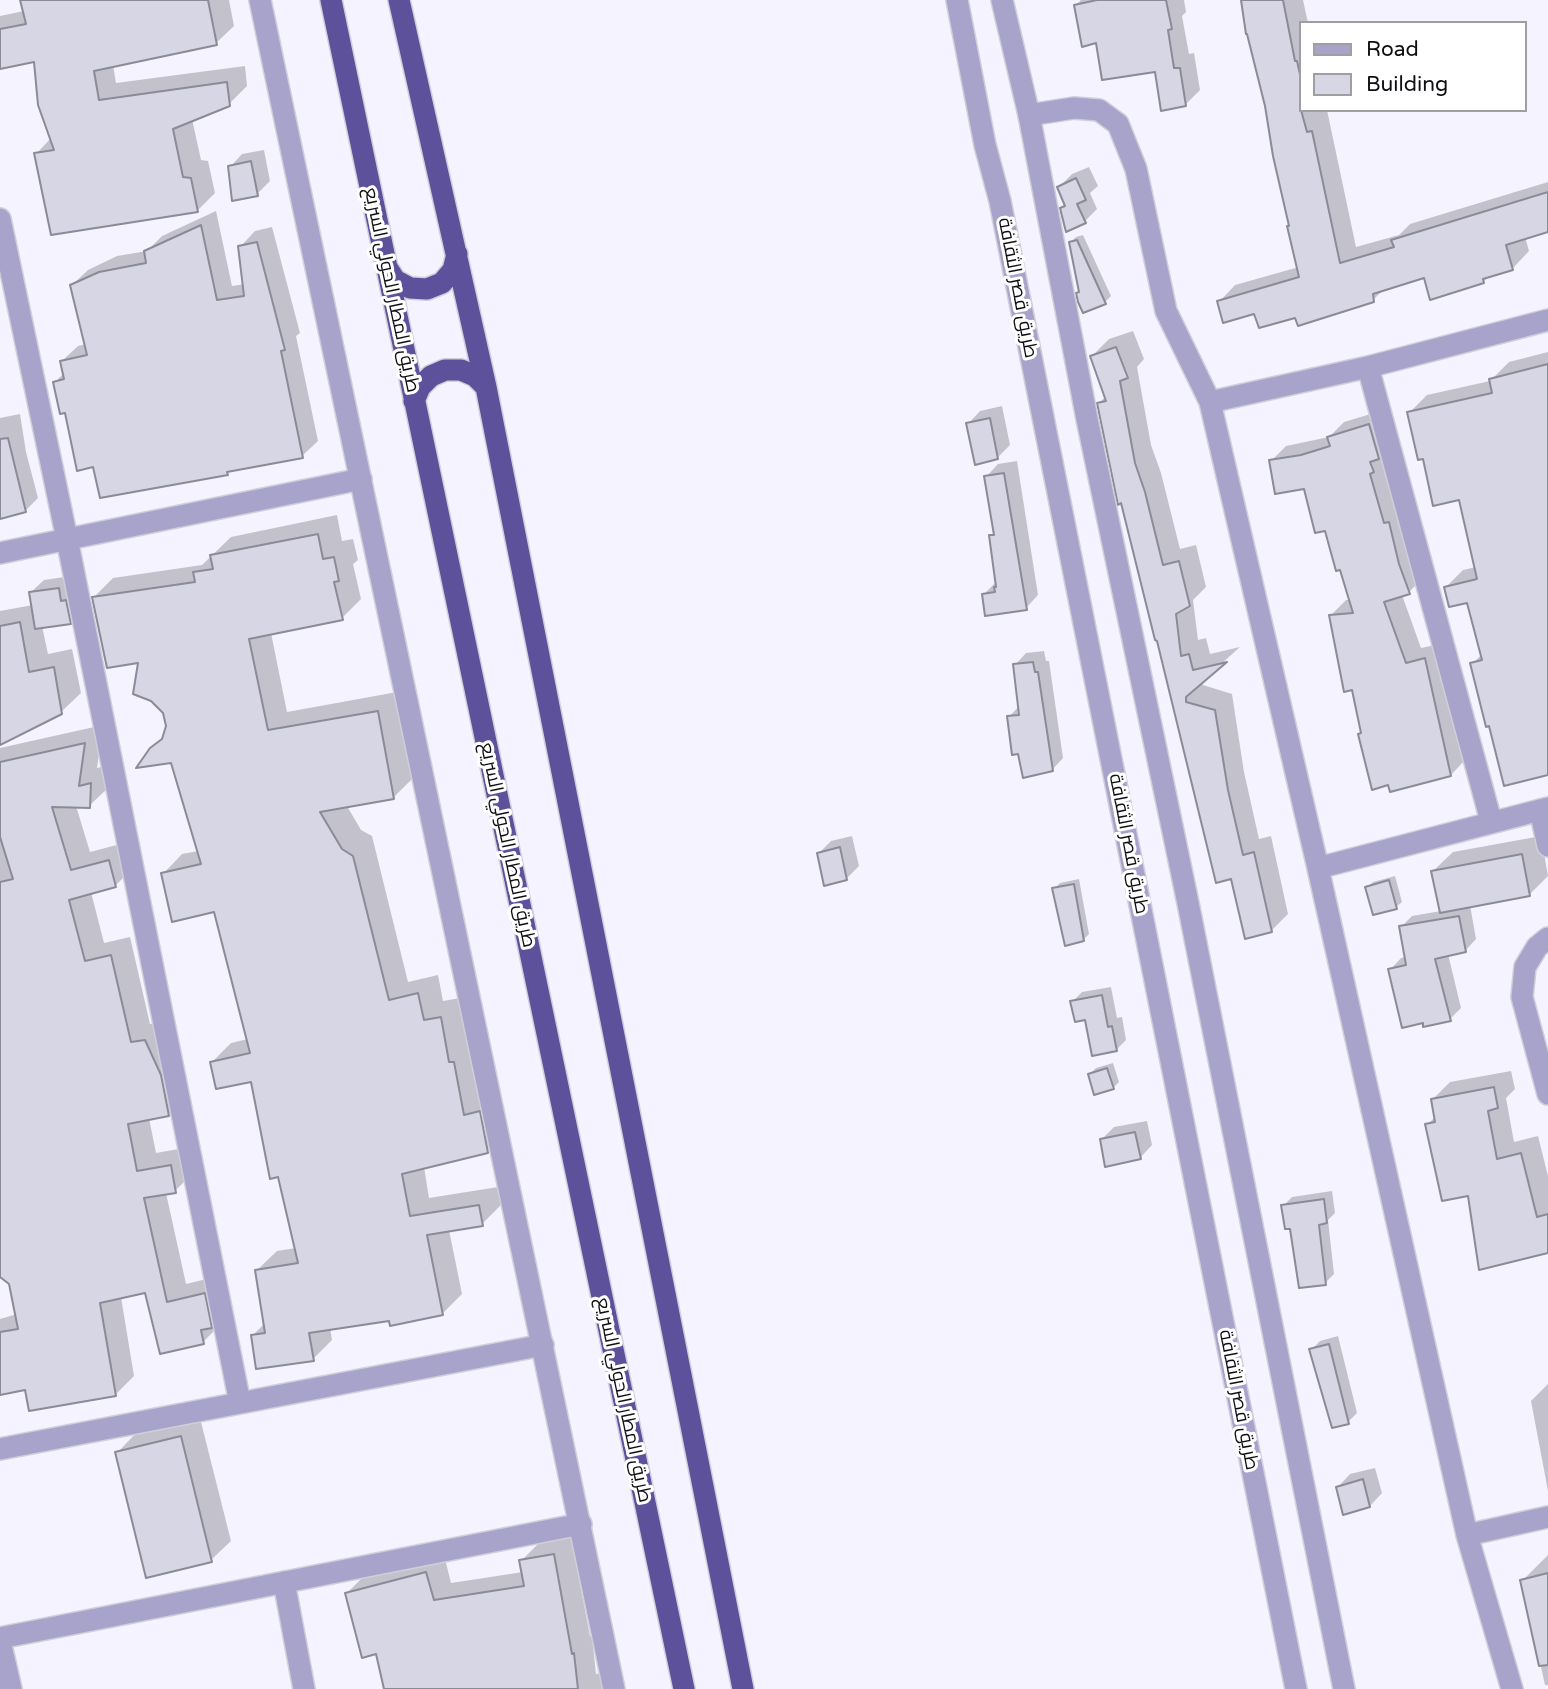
<!DOCTYPE html>
<meta charset="utf-8">
<style>
body{margin:0}
#map{position:relative;width:1548px;height:1689px;overflow:hidden;background:#f4f3ff;font-family:"Varela Round",sans-serif}
canvas{display:block}
.legend{position:absolute;left:1299px;top:21px;width:228px;height:91px;box-sizing:border-box;background:#fff;border:2px solid #9f9fa1;margin:0;padding:9px 12px;list-style:none;font-size:21px;color:#0e0e13}
.legend li{display:flex;align-items:center;gap:14px;height:35px}
.legend b{width:35px;border:2px solid #9f9fa1}
</style>
<div id="map">
<canvas width="1548" height="1689"></canvas>
<ul class="legend">
<li><b style="height:9px;background:#a7a3cb"></b>Road</li>
<li><b style="height:19px;background:#d7d6e5"></b>Building</li>
</ul>
</div>
<script>
const g = document.querySelector('canvas').getContext('2d');
g.lineJoin = 'round';
function fillPath(path, color) {
  g.fillStyle = color;
  g.fill(path, 'evenodd');
}
function shape(rows) {
  const path = new Path2D();
  for (const r of rows) {
    path.moveTo(r[0], r[1]);
    for (let i = 2; i < r.length; i += 2) path.lineTo(r[i], r[i + 1]);
  }
  return path;
}
function strokePath(path, color, width, dash) {
  g.strokeStyle = color;
  g.lineWidth = width;
  g.lineCap = dash ? 'butt' : 'round';
  g.setLineDash(dash || []);
  g.stroke(path);
}
function label(font, color, halo, rows, align = 'center') {
  g.font = font + ' "Varela Round",Cairo,sans-serif';
  g.lineWidth = 6;
  g.setLineDash([]);
  g.textBaseline = 'middle';
  g.strokeStyle = halo;
  g.fillStyle = color;
  for (const [text, x, y, turn = 0] of rows) {
    g.save();
    g.translate(x, y);
    g.rotate((+turn || 0) * Math.PI / 180);
    g.textAlign = isNaN(turn) ? turn : align;
    if (halo) g.strokeText(text, 0, 0);
    g.fillText(text, 0, 0);
    g.restore();
  }
}
const shadow = shape([
 [22,0,229,0,234,26,216,43,113,65,116,83,245,66,247,86,229,104,192,119,201,160,208,161,215,193,197,211,36,154,51,138,36,60,0,67,0,16,24,11],
 [1081,0,1184,0,1186,12,1182,16,1189,54,1194,53,1200,90,1185,105,1156,70,1097,40,1076,5],
 [1242,0,1303,0,1308,23,1301,23,1301,110,1327,110,1356,247,1399,235,1410,224,1548,182,1548,230,1525,237,1529,251,1513,268,1490,275,1483,282,1425,276,1385,288,1373,300,1296,316,1256,312,1219,302,1235,285,1299,267,1267,105],
 [264,150,270,181,257,194,230,167,242,154],
 [1089,167,1098,186,1090,193,1097,209,1085,221,1062,209,1067,204,1059,187,1072,174],
 [216,211,232,286,245,284,240,247,255,231,272,227,300,333,296,336,318,441,302,456,231,470,227,473,95,465,67,411,55,382,64,373,62,361,78,346,86,344,72,285,88,270,117,256,147,251,162,236],
 [1083,235,1111,296,1105,302,1080,292,1070,243,1076,237],
 [1133,331,1144,359,1137,367,1151,445,1161,473,1180,549,1196,545,1206,587,1193,600,1198,640,1206,638,1210,654,1240,647,1202,681,1203,685,1232,694,1244,772,1259,839,1271,836,1288,914,1271,931,1232,877,1099,403,1106,396,1092,356,1109,339],
 [1548,352,1548,773,1472,664,1482,654,1469,600,1446,587,1463,570,1476,567,1461,498,1424,457,1409,413,1427,395,1490,381,1509,362],
 [1002,406,1010,445,997,458,968,424,980,411],
 [1384,410,1424,577,1409,592,1402,595,1421,648,1440,644,1466,759,1451,775,1360,734,1363,731,1353,688,1331,615,1346,600,1351,600,1326,528,1305,487,1271,461,1286,446,1329,437,1344,422],
 [20,414,26,452,38,498,25,511,0,517,0,418],
 [1017,461,1038,595,1026,608,983,595,996,582,991,536,995,532,986,477,998,464],
 [337,515,342,541,353,539,358,560,353,564,361,599,342,618,271,633,287,712,397,692,413,778,393,798,347,806,361,830,372,836,408,982,438,975,443,1001,460,998,507,1132,487,1151,424,1167,429,1198,498,1187,501,1205,482,1224,449,1230,462,1294,442,1314,330,1328,332,1340,313,1359,253,1335,265,1323,257,1270,277,1251,296,1248,280,1175,253,1080,212,1062,231,1043,248,1039,216,910,163,874,182,854,198,851,172,761,152,749,165,735,168,726,164,712,140,661,94,597,113,578,202,565,231,537],
 [71,576,82,610,70,622,42,626,48,654,72,649,81,693,61,712,0,743,0,611,33,605,31,592,44,580],
 [1044,651,1046,661,1049,661,1063,758,1052,770,1009,717,1019,706,1015,665,1026,653],
 [103,725,97,768,109,765,109,787,89,806,76,806,90,852,128,842,135,866,115,886,91,892,104,943,130,937,150,1024,164,1022,187,1096,168,1115,149,1118,156,1153,190,1147,194,1172,175,1191,166,1193,186,1284,223,1275,222,1323,203,1342,146,1291,121,1297,134,1376,115,1395,27,1388,0,1393,0,1319,17,1314,11,1283,0,1275,0,748],
 [852,836,859,866,846,879,819,853,831,841],
 [1541,836,1548,876,1529,895,1470,905,1476,939,1465,951,1448,954,1461,1008,1450,1019,1390,970,1401,958,1406,957,1401,927,1412,916,1441,911,1433,871,1453,852],
 [1395,876,1402,902,1396,907,1367,887,1373,882],
 [1079,879,1089,934,1083,940,1054,889,1060,883],
 [1111,987,1117,1018,1122,1017,1126,1040,1117,1049,1072,1002,1082,992],
 [1113,1063,1119,1082,1113,1088,1090,1074,1096,1068],
 [1511,1071,1515,1089,1506,1098,1514,1142,1538,1136,1548,1176,1548,1251,1469,1193,1427,1125,1436,1116,1433,1099,1450,1082],
 [1147,1121,1152,1145,1140,1158,1101,1140,1114,1127],
 [1332,1191,1335,1213,1328,1220,1334,1274,1325,1283,1292,1228,1283,1206,1292,1197],
 [1338,1336,1357,1413,1348,1422,1311,1350,1320,1341],
 [1548,1384,1548,1491,1531,1401],
 [200,1418,231,1541,211,1560,117,1453,136,1433],
 [1375,1468,1382,1493,1370,1506,1338,1487,1350,1474],
 [571,1537,590,1636,592,1636,596,1674,612,1671,615,1689,386,1689,377,1652,347,1593,365,1575,444,1555,451,1583,523,1572,521,1561,539,1543],
 [1548,1555,1548,1685,1545,1685,1522,1581]
]);
const building = shape([
 [20,0,208,0,217,45,94,71,99,100,227,82,230,106,173,129,183,177,191,178,198,212,51,235,34,153,54,150,38,105,34,62,0,69,0,29,26,24,20,0],
 [1097,0,1166,0,1172,29,1168,30,1174,68,1180,68,1186,106,1161,111,1155,72,1102,80,1096,43,1082,47,1074,5,1097,0],
 [1241,0,1283,0,1295,61,1297,61,1301,79,1301,110,1307,132,1312,131,1340,263,1394,247,1391,240,1548,192,1548,232,1506,245,1513,270,1483,279,1484,283,1430,300,1424,278,1373,294,1374,302,1298,326,1295,318,1259,328,1254,314,1223,323,1217,301,1299,277,1287,226,1289,226,1273,156,1265,106,1247,34,1246,34,1241,0],
 [251,161,258,196,232,201,228,166,251,161],
 [1076,178,1086,200,1077,204,1086,223,1066,232,1060,208,1065,206,1057,187,1076,178],
 [201,225,217,300,244,296,238,246,257,242,285,350,281,351,303,458,227,472,228,475,100,498,93,467,77,471,65,413,60,414,53,382,64,379,60,361,87,355,70,285,99,272,146,263,144,251,201,225],
 [1077,240,1106,304,1083,313,1078,302,1076,293,1079,292,1069,242,1077,240],
 [1116,347,1128,378,1120,381,1135,463,1145,492,1163,565,1179,561,1190,606,1176,614,1181,656,1189,654,1193,670,1227,662,1186,697,1186,702,1215,710,1228,790,1243,855,1254,852,1272,932,1245,939,1231,879,1216,883,1157,641,1155,640,1121,503,1118,505,1097,403,1106,401,1090,356,1116,347],
 [1548,364,1548,775,1504,786,1489,726,1486,727,1470,663,1482,660,1467,603,1449,607,1444,587,1477,579,1459,500,1433,506,1423,459,1418,460,1407,412,1492,393,1489,379,1548,364],
 [990,418,998,459,975,465,966,423,990,418],
 [1369,424,1379,459,1370,462,1374,472,1370,474,1384,523,1389,522,1399,564,1410,594,1384,602,1406,663,1425,658,1451,776,1390,792,1388,785,1372,790,1358,734,1361,733,1352,690,1344,692,1329,615,1353,613,1340,570,1336,571,1325,531,1315,533,1304,489,1275,494,1269,460,1301,455,1330,446,1327,437,1369,424],
 [8,438,26,512,0,519,0,439,8,438],
 [1004,473,1027,610,985,616,982,594,995,592,994,587,996,587,989,535,994,535,984,476,1004,473],
 [318,534,323,559,334,557,339,581,334,582,343,620,249,639,268,730,378,711,394,799,320,812,342,849,353,856,389,1000,418,993,424,1020,441,1017,449,1062,454,1062,464,1115,480,1111,488,1153,402,1174,410,1216,479,1205,483,1226,427,1235,443,1315,390,1326,389,1321,309,1333,314,1361,256,1369,251,1335,265,1333,255,1270,298,1263,278,1177,270,1179,251,1082,216,1089,210,1062,250,1053,214,912,172,922,161,873,201,864,171,763,136,768,150,748,162,739,166,726,163,713,151,701,133,694,138,663,107,668,92,597,195,582,193,572,213,569,210,555,318,534],
 [59,588,61,601,66,600,71,624,35,629,29,592,59,588],
 [20,622,29,672,54,667,62,714,0,745,0,626,20,622],
 [1033,662,1035,672,1038,672,1053,771,1023,778,1018,754,1012,755,1007,716,1019,715,1013,664,1033,662],
 [85,743,79,786,91,783,90,808,52,807,71,870,109,860,116,887,69,900,85,961,111,955,131,1042,145,1040,161,1075,169,1116,128,1124,137,1171,171,1165,176,1193,144,1198,167,1302,205,1293,212,1328,201,1330,204,1344,160,1354,145,1293,100,1303,116,1396,29,1411,25,1390,0,1395,0,1332,18,1329,9,1284,0,1277,0,882,13,879,0,837,0,762,85,743],
 [840,847,847,880,824,886,817,853,840,847],
 [1522,854,1530,896,1440,913,1431,871,1522,854],
 [1389,880,1397,909,1373,915,1365,887,1389,880],
 [1074,884,1084,941,1065,946,1052,888,1074,884],
 [1459,916,1466,952,1435,959,1451,1021,1423,1027,1423,1023,1402,1028,1388,969,1406,965,1399,926,1459,916],
 [1102,995,1108,1027,1112,1026,1117,1051,1092,1056,1085,1020,1075,1022,1070,1001,1102,995],
 [1107,1068,1114,1089,1094,1095,1088,1074,1107,1068],
 [1494,1087,1498,1108,1488,1111,1497,1159,1521,1153,1537,1217,1548,1214,1548,1253,1479,1270,1468,1196,1442,1201,1425,1124,1435,1122,1431,1099,1494,1087],
 [1135,1132,1141,1159,1105,1167,1100,1139,1135,1132],
 [1324,1199,1327,1223,1319,1225,1326,1285,1299,1288,1290,1229,1285,1229,1281,1205,1324,1199],
 [1329,1344,1349,1424,1332,1428,1309,1349,1329,1344],
 [181,1436,212,1562,146,1578,115,1452,181,1436],
 [1363,1479,1370,1507,1343,1515,1336,1487,1363,1479],
 [554,1554,572,1654,574,1653,578,1689,384,1689,376,1654,362,1658,345,1593,426,1572,434,1600,524,1586,519,1560,554,1554],
 [1548,1573,1548,1665,1539,1666,1520,1580,1548,1573]
]);
const minor = shape([
 [1029,115,1074,108,1099,110,1118,124,1136,169,1166,311,1210,402,1318,868,1467,1535,1512,1689],
 [0,219,67,539,240,1403],
 [1368,367,1491,821],
 [1210,402,1368,367,1548,320],
 [0,553,361,479],
 [1540,810,1548,846],
 [1318,868,1548,808],
 [1548,938,1537,947,1525,967,1522,997,1548,1094],
 [0,1449,543,1345],
 [1467,1535,1548,1517],
 [284,1582,304,1689],
 [0,1638,581,1524],
 [0,1641,11,1689]
]);
const tertiary = shape([
 [260,0,614,1689],
 [957,0,985,145,1000,201,1296,1689],
 [1002,0,1029,115,1087,419,1188,903,1344,1689]
]);
const trunk = shape([
 [331,0,684,1689],
 [399,0,486,387,743,1689],
 [386,266,395,280,410,288,427,289,442,283,453,270,457,254],
 [414,401,420,387,431,376,445,370,461,370,475,376,486,387]
]);
const streetNames = [
 ["طريق قصر الثقافة",1017,288,79],
 ["طريق المطار الحولي السريع",391,290,78],
 ["طريق قصر الثقافة",1128,844,79],
 ["طريق المطار الحولي السريع",507,845,78],
 ["طريق المطار الحولي السريع",623,1400,78],
 ["طريق قصر الثقافة",1238,1400,79]
];
fillPath(shadow, '#0003');
fillPath(building, '#d7d6e5');
strokePath(building, '#8b8a98', 2);
strokePath(minor, '#cfced9', 24);
strokePath(tertiary, '#cfced9', 24);
strokePath(trunk, '#cfced9', 24);
strokePath(minor, '#a7a3cb', 21);
strokePath(tertiary, '#a7a3cb', 21);
strokePath(trunk, '#5e519c', 21);
label('19px', '#0e0e13', '#fff', streetNames);
</script>
